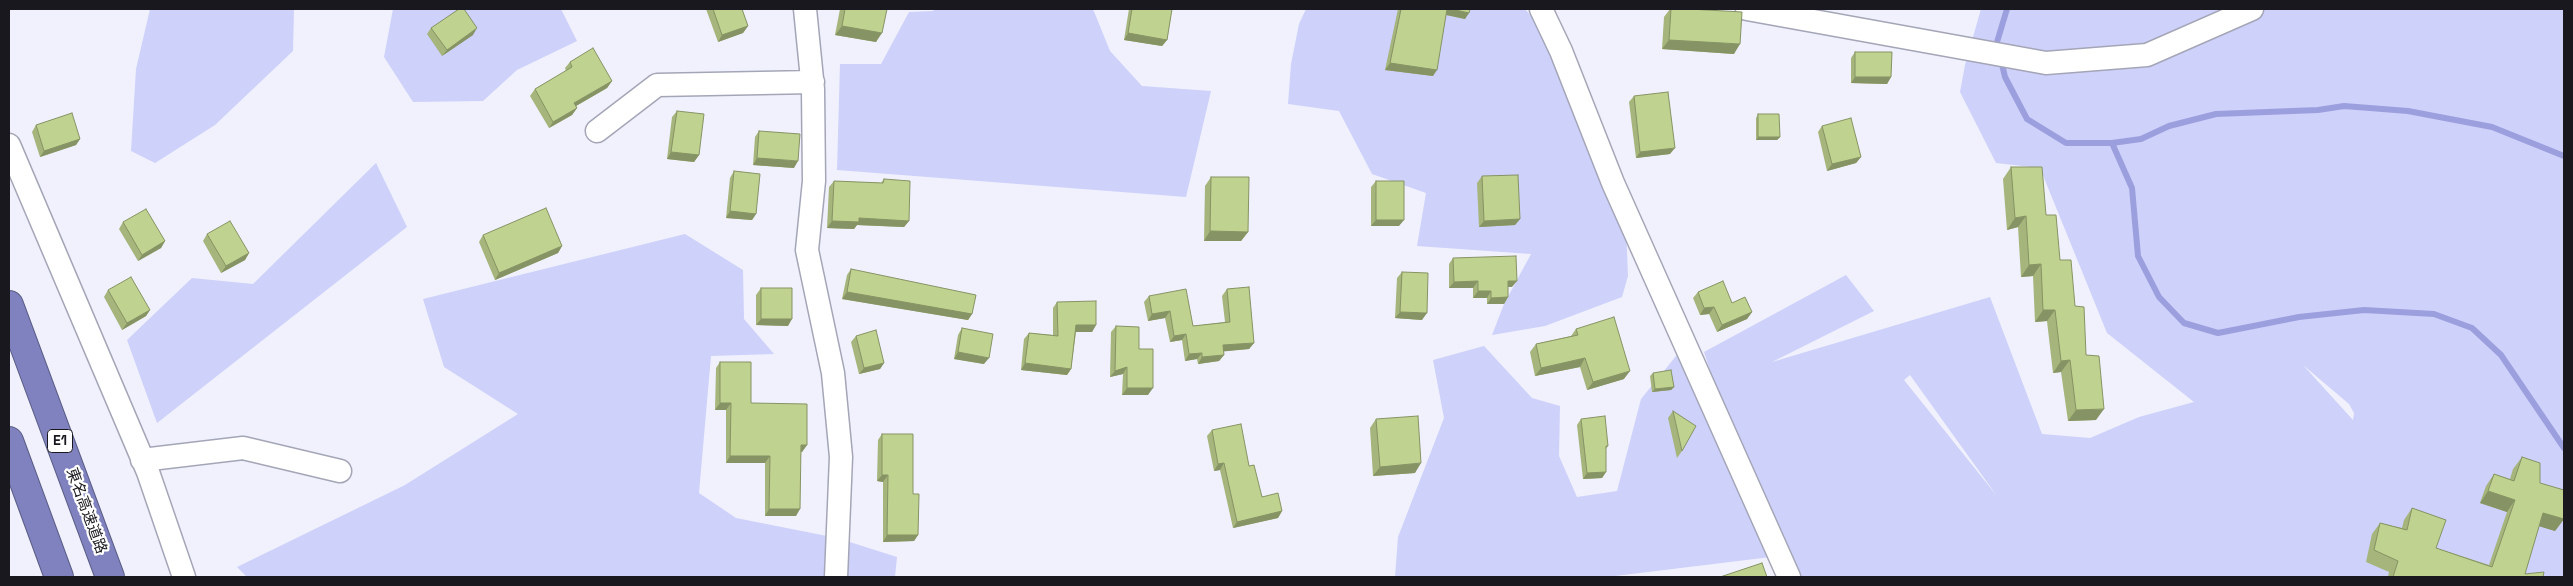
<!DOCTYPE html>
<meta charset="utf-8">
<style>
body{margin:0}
#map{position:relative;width:2573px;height:586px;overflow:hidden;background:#f0f1fc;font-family:"Space Grotesk",sans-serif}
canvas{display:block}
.frame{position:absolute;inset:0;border:10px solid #18181e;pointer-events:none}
</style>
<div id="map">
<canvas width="2573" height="586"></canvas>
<div class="frame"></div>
</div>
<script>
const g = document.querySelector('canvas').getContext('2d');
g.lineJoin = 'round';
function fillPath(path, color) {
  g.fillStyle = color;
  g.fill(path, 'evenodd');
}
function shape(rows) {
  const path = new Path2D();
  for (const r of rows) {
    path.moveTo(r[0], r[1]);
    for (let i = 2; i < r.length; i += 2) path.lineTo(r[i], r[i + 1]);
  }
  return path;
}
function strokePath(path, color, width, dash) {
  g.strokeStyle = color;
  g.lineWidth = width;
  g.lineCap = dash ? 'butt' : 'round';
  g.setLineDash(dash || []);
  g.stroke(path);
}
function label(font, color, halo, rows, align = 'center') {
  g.font = font + ' "Space Grotesk","Noto Sans JP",sans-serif';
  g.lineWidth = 4.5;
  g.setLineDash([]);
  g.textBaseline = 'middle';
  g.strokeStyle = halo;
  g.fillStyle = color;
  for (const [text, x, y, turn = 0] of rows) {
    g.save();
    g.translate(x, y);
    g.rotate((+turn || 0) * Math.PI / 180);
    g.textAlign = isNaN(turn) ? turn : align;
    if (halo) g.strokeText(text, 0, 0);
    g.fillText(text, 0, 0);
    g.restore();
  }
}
const green = shape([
 [150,9,294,9,293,51,215,125,155,163,131,151,136,69],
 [393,9,561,9,577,41,517,70,483,101,413,102,384,57],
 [935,9,1093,9,1110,51,1142,86,1211,91,1186,197,837,170,840,64,881,64,909,12,933,11],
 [1306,9,1525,9,1561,51,1626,227,1628,276,1622,297,1545,326,1492,335,1504,304,1531,254,1417,246,1426,193,1372,174,1339,111,1288,104,1291,64,1299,24],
 [1981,9,2564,9,2564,577,1798,577,1779,556,1607,577,1395,577,1398,537,1444,418,1433,360,1484,346,1532,398,1560,406,1559,456,1577,497,1617,491,1641,399,1685,345,1743,474,1704,352,1846,275,1874,311,1772,362,1990,297,2042,434,2090,438,2139,417,2194,402,2107,333,2040,168,1996,163,1960,92,1965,65],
 [2303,365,2349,404,2354,413,2353,420],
 [1910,375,1997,496,1904,380],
 [376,163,407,227,157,423,127,340,192,278,253,284],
 [685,234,743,270,744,319,774,354,711,356,699,493,736,518,837,538,897,557,895,577,247,577,237,567,405,485,518,414,444,367,423,299]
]);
const stream = shape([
 [1999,50,1997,42,2007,9],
 [2001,60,2005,77,2027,119,2066,143,2112,143,2141,139,2169,126,2216,114,2318,110,2344,106,2408,111,2492,127,2564,156],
 [2112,143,2132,188,2138,256,2159,297,2184,323,2218,333,2299,317,2364,310,2434,314,2472,328,2501,355,2564,448]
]);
const minor = shape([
 [805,9,813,89,814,181,807,250,833,373,841,457,836,577],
 [1541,9,1561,51,1613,183,1789,577],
 [1747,9,2046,63,2147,55,2252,9],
 [597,131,657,85,813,82],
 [9,145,148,472,184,577],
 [142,460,243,448,340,471]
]);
const highway = shape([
 [9,305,110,577],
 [9,441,59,577]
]);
const wall = shape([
 [706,9,742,9,748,26,743,33,718,42],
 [840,9,887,9,876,42,835,35],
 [1129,9,1172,9,1167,40,1162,46,1124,40],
 [1398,9,1470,9,1465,19,1446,15,1433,76,1385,70],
 [1670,9,1689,9,1734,54,1662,49,1664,17],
 [431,28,473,35,442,56,427,34],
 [1855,52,1891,77,1887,84,1851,83,1851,58],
 [570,62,612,81,607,88,576,106,577,108,572,115,549,128,530,96,535,89,566,71,565,68],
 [1634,96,1670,154,1636,158,1629,102],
 [677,111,699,155,694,162,667,159,672,117],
 [1758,114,1780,137,1777,140,1756,140,1756,118],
 [36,125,80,139,76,145,40,157,32,132],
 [1822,126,1861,157,1856,163,1827,171,1818,132],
 [759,131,794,168,753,165,755,137],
 [2011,167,2046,215,2060,260,2075,306,2086,355,2096,420,2068,421,2061,372,2053,373,2047,321,2035,322,2033,276,2021,277,2018,227,2007,230,2003,179],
 [734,171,756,214,752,220,726,218,730,178],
 [1482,176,1520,219,1515,225,1479,227,1477,183],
 [1211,177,1248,232,1241,241,1204,241,1205,186],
 [884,179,909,221,904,227,857,225,854,229,827,228,829,187,834,181,881,183],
 [1376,181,1399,226,1371,226,1371,187],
 [123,222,165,241,161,248,138,261,119,229],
 [207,234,249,253,245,260,221,273,203,241],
 [483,235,562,246,558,253,495,280,479,242],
 [1453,258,1512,287,1508,287,1508,297,1504,304,1487,304,1487,298,1473,298,1473,288,1449,288,1449,264],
 [851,269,972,314,968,320,842,299,847,275],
 [1402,272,1422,320,1395,318,1397,278],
 [761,288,788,326,756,325,756,295],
 [1227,289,1254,343,1249,349,1223,351,1224,355,1219,361,1198,364,1197,359,1185,361,1182,340,1170,342,1165,318,1148,321,1144,302,1149,296,1193,326,1225,322,1222,296],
 [108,290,150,310,146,316,122,330,104,297],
 [1698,292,1732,303,1752,312,1747,319,1717,332,1709,314,1700,315,1693,298],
 [1057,302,1096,325,1092,332,1076,332,1071,369,1067,375,1021,370,1024,339,1029,333,1053,335,1053,308],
 [1116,326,1139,349,1148,395,1122,395,1123,374,1110,377,1111,332],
 [962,328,984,364,954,359,958,335],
 [1576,329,1624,379,1587,390,1580,367,1535,376,1530,352,1536,344,1571,336],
 [856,336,884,363,880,369,859,374,851,342],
 [720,362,751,403,807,445,802,452,801,452,796,516,765,516,765,463,726,463,726,410,715,410,716,368],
 [1653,373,1674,387,1671,390,1652,392,1650,376],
 [1673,411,1682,451,1677,458,1668,418],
 [1376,419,1415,473,1373,476,1370,428],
 [1581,419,1608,446,1606,449,1606,472,1602,478,1583,479,1577,425],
 [1212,430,1249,466,1262,497,1282,511,1278,518,1233,528,1220,470,1214,471,1207,436],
 [882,434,913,494,918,535,914,541,883,542,883,482,877,481,878,440],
 [2522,457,2564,519,2555,531,2539,526,2525,574,2543,577,2388,577,2389,572,2366,562,2372,534,2380,523,2402,528,2404,520,2412,508,2436,548,2489,565,2507,512,2480,503,2486,486,2494,474,2510,479,2513,469]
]);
const shadedWall = shape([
 [1446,9,1451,9,1469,13,1465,19,1442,14],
 [748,26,743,33,718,42,722,35],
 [842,26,882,33,876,42,835,35],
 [477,28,473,35,442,56,447,50],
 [1128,33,1167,40,1162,46,1124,40],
 [1669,40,1740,44,1734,54,1662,49],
 [1390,63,1437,70,1433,76,1385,70],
 [1855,77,1891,77,1887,84,1851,83],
 [612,81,607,88,569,110,574,103],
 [577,108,572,115,549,128,553,122],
 [1758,137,1780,137,1777,140,1756,140],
 [80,139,76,145,40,157,44,151],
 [1675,148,1670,154,1636,158,1640,152],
 [671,152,699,155,694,162,667,159],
 [1861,157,1856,163,1827,171,1832,164],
 [757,158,798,161,794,168,753,165],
 [730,211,756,214,752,220,726,218],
 [2026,216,2018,227,2007,230,2015,218],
 [859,218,909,221,904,227,857,225,854,229,827,228,832,221],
 [1520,219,1515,225,1479,227,1484,221],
 [1376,220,1404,220,1399,226,1371,226],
 [1210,231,1248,232,1241,241,1204,241],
 [165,241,161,248,138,261,142,255],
 [562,246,558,253,495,280,499,273],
 [249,253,245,260,221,273,226,266],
 [2041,264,2033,276,2021,277,2029,265],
 [1478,281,1473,288,1449,288,1454,282],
 [1508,281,1517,281,1512,287,1503,287],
 [1478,291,1491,291,1487,298,1473,298],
 [847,292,972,314,968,320,842,299],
 [1508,297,1504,304,1487,304,1491,298],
 [1714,307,1709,314,1700,315,1704,308],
 [150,310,146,316,122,330,127,323],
 [2043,310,2055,310,2047,321,2035,322],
 [1170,311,1165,318,1148,321,1152,314],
 [1400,312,1427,313,1422,320,1395,318],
 [1752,312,1747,319,1717,332,1722,325],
 [761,319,792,319,788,326,756,325],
 [1076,325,1096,325,1092,332,1072,332],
 [1186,334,1182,340,1170,342,1174,336],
 [1254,343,1249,349,1218,352,1223,345],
 [958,352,989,358,984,364,954,359],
 [1202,353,1197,359,1185,361,1189,354],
 [1224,355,1219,361,1198,364,1202,357],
 [1585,358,1580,367,1535,376,1541,368],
 [2070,360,2061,372,2053,373,2061,361],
 [884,363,880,369,859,374,864,368],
 [1025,363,1071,369,1067,375,1021,370],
 [1127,367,1123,374,1110,377,1115,371],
 [1630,371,1624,379,1587,390,1593,382],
 [1674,387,1671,390,1652,392,1655,389],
 [1127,388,1153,388,1148,395,1122,395],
 [720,403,731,403,726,410,715,410],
 [2104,409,2096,420,2068,421,2076,410],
 [801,445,807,445,802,452,797,452],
 [730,456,770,456,765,463,726,463],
 [1224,463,1220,470,1214,471,1218,464],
 [1421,463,1415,473,1373,476,1380,467],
 [1606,472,1602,478,1583,479,1587,473],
 [882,475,888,475,883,482,877,481],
 [2488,491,2515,500,2507,512,2480,503],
 [769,509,800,509,796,516,765,516],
 [1282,511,1278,518,1233,528,1237,522],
 [2543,513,2564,519,2555,531,2535,525],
 [887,535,918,535,914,541,883,542]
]);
const building = shape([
 [459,9,464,9,477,28,447,50,431,28,459,9],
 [713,9,742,9,748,26,722,35,713,9],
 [845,9,887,9,882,33,842,26,845,9],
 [1132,9,1172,9,1167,40,1128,33,1132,9],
 [1401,9,1447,9,1437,70,1390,63,1401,9],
 [1451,9,1470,9,1469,13,1451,9],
 [1671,9,1689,9,1742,12,1740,44,1669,40,1671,9],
 [593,48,612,81,574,103,577,108,553,122,535,89,572,67,570,62,593,48],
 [1855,52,1892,52,1891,77,1855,77,1855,52],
 [1668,92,1675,148,1640,152,1634,96,1668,92],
 [677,111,704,114,699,155,671,152,677,111],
 [72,113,80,139,44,151,36,125,72,113],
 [1758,114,1779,114,1780,137,1758,137,1758,114],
 [1851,118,1861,157,1832,164,1822,126,1851,118],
 [759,131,800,134,798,161,757,158,759,131],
 [2011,167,2042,167,2046,215,2056,215,2060,260,2071,260,2075,306,2084,307,2086,355,2099,356,2104,409,2076,410,2070,360,2061,361,2055,310,2043,310,2041,264,2029,265,2026,216,2015,218,2011,167],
 [734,171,760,174,756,214,730,211,734,171],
 [1518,175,1520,219,1484,221,1482,176,1518,175],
 [1211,177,1249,177,1248,232,1210,231,1211,177],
 [884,179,910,181,909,221,859,218,859,222,832,221,834,181,883,183,884,179],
 [1376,181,1404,181,1404,220,1376,220,1376,181],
 [546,208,562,246,499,273,483,235,546,208],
 [146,209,165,241,142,255,123,222,146,209],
 [230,221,249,253,226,266,207,234,230,221],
 [1516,256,1517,281,1508,281,1508,297,1491,298,1491,291,1478,291,1478,281,1454,282,1453,258,1516,256],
 [851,269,976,295,972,314,847,292,851,269],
 [1402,272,1428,273,1427,313,1400,312,1402,272],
 [131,277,150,310,127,323,108,290,131,277],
 [1723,281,1732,303,1745,297,1752,312,1722,325,1714,307,1704,308,1698,292,1723,281],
 [1249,287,1254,343,1223,345,1224,355,1202,357,1202,353,1189,354,1186,334,1174,336,1170,311,1152,314,1149,296,1186,289,1193,326,1230,322,1227,289,1249,287],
 [761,288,792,288,792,319,761,319,761,288],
 [1096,301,1096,325,1076,325,1071,369,1025,363,1029,333,1058,336,1057,302,1096,301],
 [1614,317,1630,371,1593,382,1585,358,1541,368,1536,344,1578,335,1576,329,1614,317],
 [1116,326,1139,327,1139,349,1153,349,1153,388,1127,388,1127,367,1115,371,1116,326],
 [962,328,993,334,989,358,958,352,962,328],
 [876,330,884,363,864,368,856,336,876,330],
 [720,362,751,362,751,403,807,404,807,445,801,445,800,509,769,509,770,456,730,456,731,403,720,403,720,362],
 [1671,370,1674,387,1655,389,1653,373,1671,370],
 [1673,411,1696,426,1682,451,1673,411],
 [1418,416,1421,463,1380,467,1376,419,1418,416],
 [1605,416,1608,446,1606,446,1606,472,1587,473,1581,419,1605,416],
 [1241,424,1249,466,1254,465,1262,497,1278,493,1282,511,1237,522,1224,463,1218,464,1212,430,1241,424],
 [882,434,913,434,913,494,919,494,918,535,887,535,888,475,882,475,882,434],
 [2522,457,2540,463,2540,483,2564,490,2564,519,2543,513,2525,574,2544,572,2543,577,2393,577,2398,561,2374,550,2380,523,2407,530,2412,508,2446,520,2436,548,2492,567,2515,500,2488,491,2494,474,2514,481,2522,457],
 [1762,563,1767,577,1720,577,1762,563]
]);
const shields = [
 [60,441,25]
];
const shieldNames = [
 ["E1",60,441]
];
const streetNames = [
 ["東名高速道路",86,511,70]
];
fillPath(green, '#ced1fa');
strokePath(stream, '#9c9fdd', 6);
strokePath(minor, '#a4a6b7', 25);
strokePath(highway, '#5b5d86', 30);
strokePath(minor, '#fff', 22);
strokePath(highway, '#7f82be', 28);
fillPath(wall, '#a5b57b');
fillPath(shadedWall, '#869364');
fillPath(building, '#c0d28f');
strokePath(building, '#869364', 1);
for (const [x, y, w] of shields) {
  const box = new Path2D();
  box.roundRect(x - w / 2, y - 11.5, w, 23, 4);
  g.fillStyle = '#fff';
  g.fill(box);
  strokePath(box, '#18181e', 1);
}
label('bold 14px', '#18181e', null, shieldNames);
label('15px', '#18181e', '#fff', streetNames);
</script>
